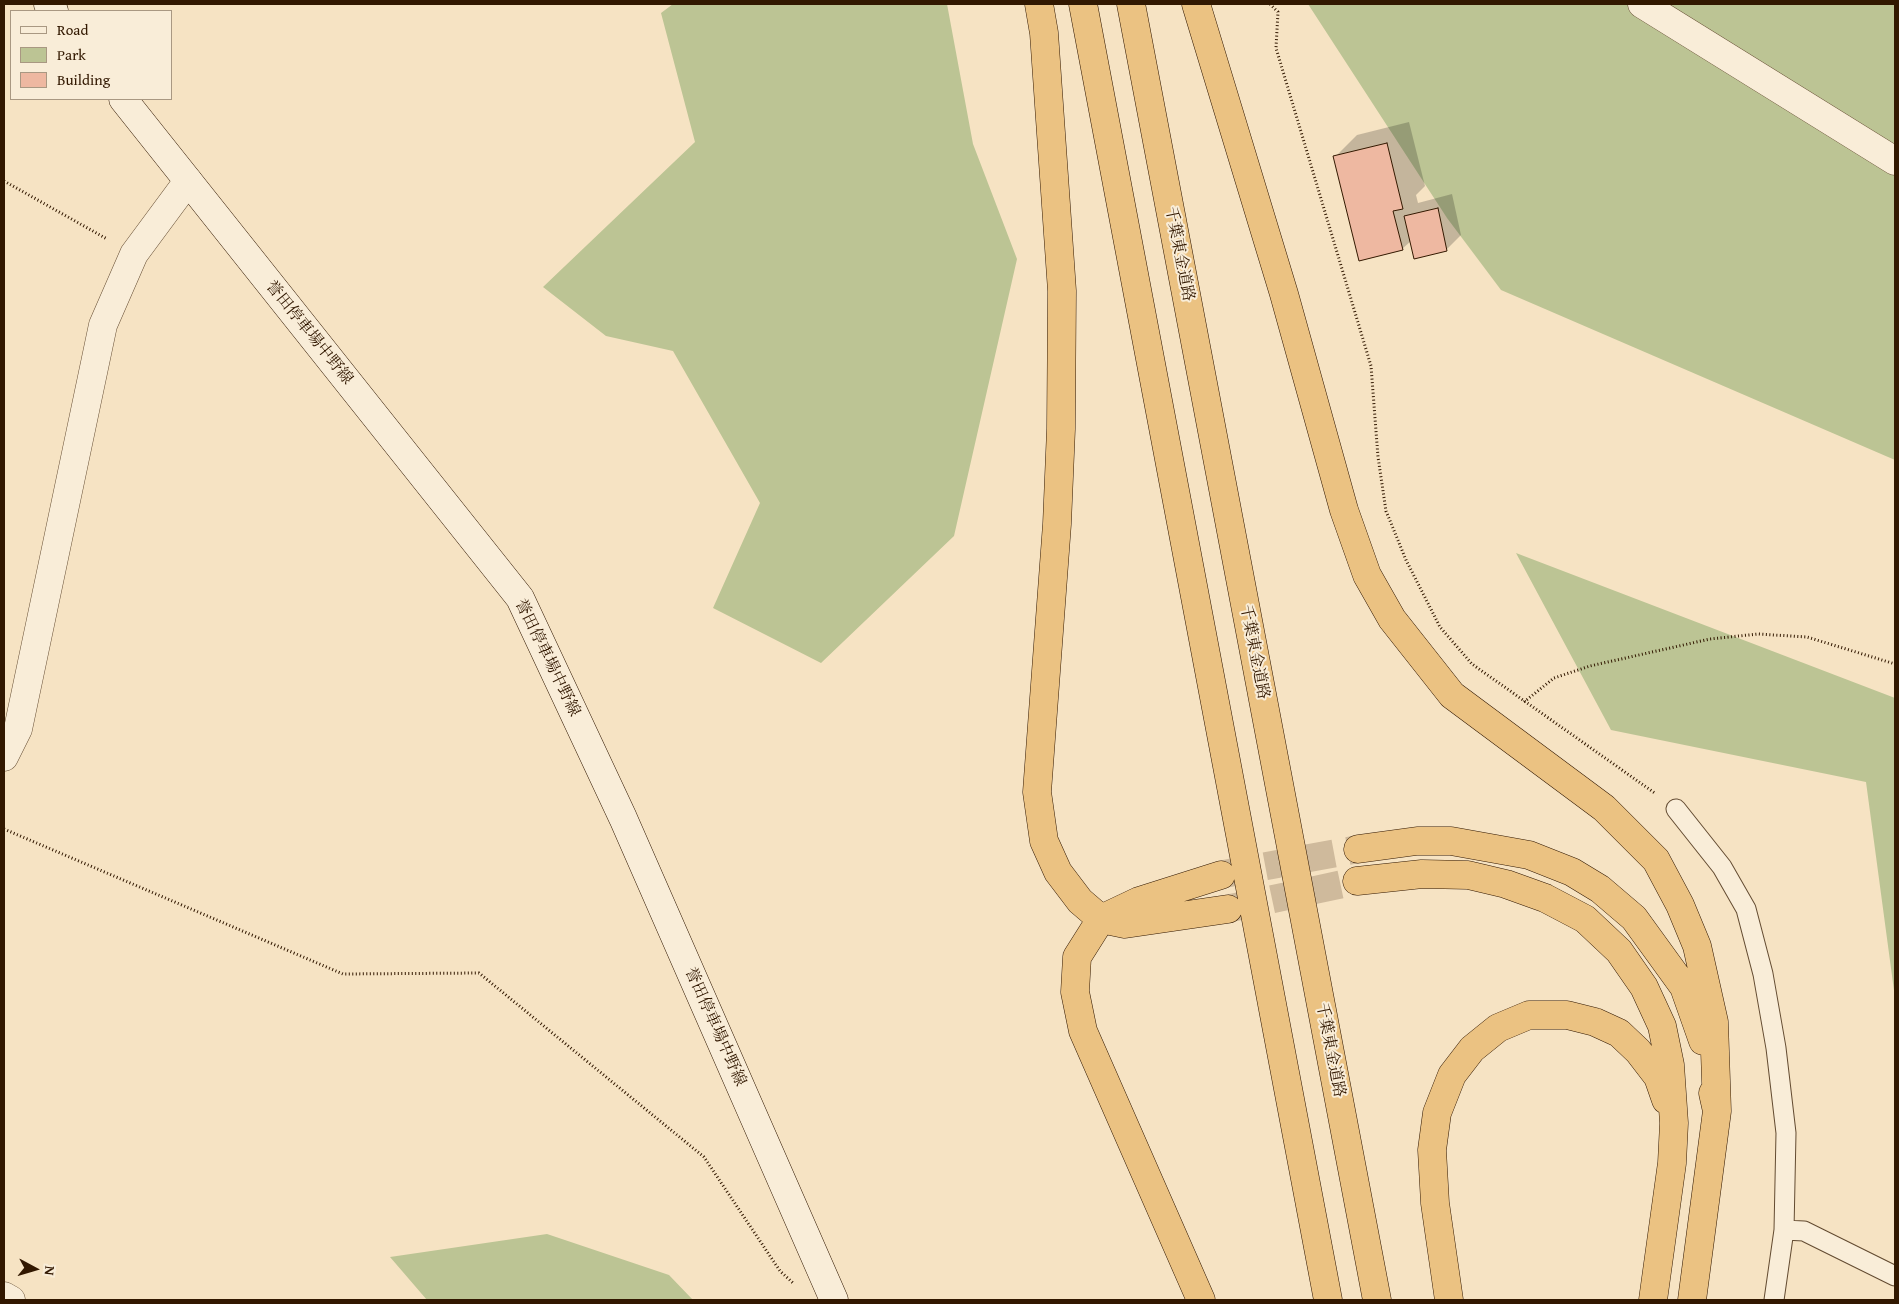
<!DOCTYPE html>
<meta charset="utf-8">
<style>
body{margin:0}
#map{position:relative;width:1899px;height:1304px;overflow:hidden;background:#f6e3c3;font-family:"Gentium Book Plus",serif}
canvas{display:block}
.frame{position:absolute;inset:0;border:5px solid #321800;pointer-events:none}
.legend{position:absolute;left:10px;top:10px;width:162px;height:90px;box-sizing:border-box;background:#f9edd8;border:1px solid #a99882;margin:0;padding:6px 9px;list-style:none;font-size:15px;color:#321800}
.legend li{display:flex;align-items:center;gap:10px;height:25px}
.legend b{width:25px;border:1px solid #a99882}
.north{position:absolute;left:10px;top:1244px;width:50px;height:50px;-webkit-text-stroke:4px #f9edd8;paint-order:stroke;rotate:96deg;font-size:14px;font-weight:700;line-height:20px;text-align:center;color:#321800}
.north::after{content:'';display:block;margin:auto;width:18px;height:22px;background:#321800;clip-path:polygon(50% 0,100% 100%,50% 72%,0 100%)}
</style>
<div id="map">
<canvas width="1899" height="1304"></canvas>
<div class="frame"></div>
<ul class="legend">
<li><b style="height:6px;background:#f9edd8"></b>Road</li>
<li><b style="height:14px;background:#bcc494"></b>Park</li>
<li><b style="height:14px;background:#eeb8a1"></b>Building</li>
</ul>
<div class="north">N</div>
</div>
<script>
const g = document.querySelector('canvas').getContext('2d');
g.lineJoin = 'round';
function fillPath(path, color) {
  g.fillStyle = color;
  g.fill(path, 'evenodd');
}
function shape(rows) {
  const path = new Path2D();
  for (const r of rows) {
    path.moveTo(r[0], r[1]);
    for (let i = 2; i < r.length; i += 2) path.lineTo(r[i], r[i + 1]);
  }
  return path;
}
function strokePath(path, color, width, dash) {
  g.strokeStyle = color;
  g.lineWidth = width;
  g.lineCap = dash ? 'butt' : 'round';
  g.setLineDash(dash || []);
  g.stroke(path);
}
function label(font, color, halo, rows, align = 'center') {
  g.font = font + ' "Gentium Book Plus","Noto Serif JP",serif';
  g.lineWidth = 4;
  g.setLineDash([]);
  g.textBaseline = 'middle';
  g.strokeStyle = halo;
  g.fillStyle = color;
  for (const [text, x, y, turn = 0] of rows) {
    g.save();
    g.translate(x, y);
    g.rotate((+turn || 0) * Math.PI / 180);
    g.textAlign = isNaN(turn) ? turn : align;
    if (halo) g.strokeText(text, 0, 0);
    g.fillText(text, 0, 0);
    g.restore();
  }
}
const green = shape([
 [673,4,947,4,973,144,1017,259,954,536,821,663,713,608,760,503,673,351,606,336,543,287,695,142,661,13],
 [1308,4,1895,4,1895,460,1501,290,1447,218],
 [1516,553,1895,698,1895,998,1866,782,1611,730],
 [547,1234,669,1275,693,1300,427,1300,390,1257]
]);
const shadow = shape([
 [1409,122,1425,186,1416,195,1418,203,1452,194,1461,235,1446,250,1411,241,1402,249,1335,157,1357,135]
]);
const building = shape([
 [1387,143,1403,209,1393,211,1403,250,1359,261,1333,156,1387,143],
 [1438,208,1447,251,1414,259,1404,216,1438,208]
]);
const highwayTunnel = shape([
 [1224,874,1358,849],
 [1231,908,1357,881]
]);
const path = shape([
 [1270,4,1278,12,1276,48,1371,366,1378,457,1386,511,1406,560,1440,627,1472,664,1656,794],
 [4,181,107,239],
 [1524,702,1554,678,1590,666,1710,639,1758,634,1807,637,1895,664],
 [4,829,343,974,479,973,704,1157,780,1271,793,1283]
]);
const lane = shape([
 [1676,809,1722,867,1746,909,1763,974,1776,1048,1786,1133,1784,1230,1774,1300],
 [1784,1230,1804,1231,1895,1276]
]);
const street = shape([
 [1642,4,1895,161],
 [4,757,18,729,103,325,134,254,188,181],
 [4,1296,11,1300]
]);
const secondary = shape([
 [48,4,54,11],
 [123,99,520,598,623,818,834,1300]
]);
const highway = shape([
 [1039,4,1044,33,1062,291,1061,429,1057,524,1037,792,1044,841,1058,872,1080,901,1101,919,1125,924,1228,909],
 [1083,4,1328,1300],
 [1131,4,1377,1300],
 [1196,4,1284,294,1344,510,1367,575,1392,619,1452,695,1604,808,1656,860,1680,905,1697,946,1714,1022,1717,1111],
 [1358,849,1417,841,1451,841,1529,855,1572,872,1600,889,1634,918,1684,987,1703,1041],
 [1357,881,1422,874,1468,875,1506,884,1545,898,1585,919,1619,951,1644,987,1662,1026,1670,1065,1674,1123,1672,1163,1653,1300],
 [1201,1300,1083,1031,1075,992,1077,957,1101,919,1139,901,1221,875],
 [1449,1300,1435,1203,1432,1150,1437,1113,1452,1075,1472,1049,1498,1028,1529,1015,1567,1015,1595,1022,1619,1033,1638,1051,1658,1077,1666,1100],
 [1692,1300,1717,1111,1713,1093]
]);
const streetNames = [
 ["千葉東金道路",1179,254,79],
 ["誉田停車場中野線",309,333,51],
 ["千葉東金道路",1254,652,79],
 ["誉田停車場中野線",547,658,64],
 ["誉田停車場中野線",715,1027,66],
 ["千葉東金道路",1330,1050,79]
];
fillPath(green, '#bcc494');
fillPath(shadow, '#0003');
fillPath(building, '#eeb8a1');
strokePath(building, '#321800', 1);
strokePath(highwayTunnel, '#cfba9c', 28, [28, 14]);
strokePath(lane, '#634b31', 21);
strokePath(street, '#634b31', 29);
strokePath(secondary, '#321800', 29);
strokePath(highway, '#321800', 29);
strokePath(path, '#321800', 3, [1, 2.5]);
strokePath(lane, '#f9edd8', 19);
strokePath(street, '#f9edd8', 28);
strokePath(secondary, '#f9edd8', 28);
strokePath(highway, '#ebc282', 28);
label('16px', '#321800', '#f9edd8', streetNames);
</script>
